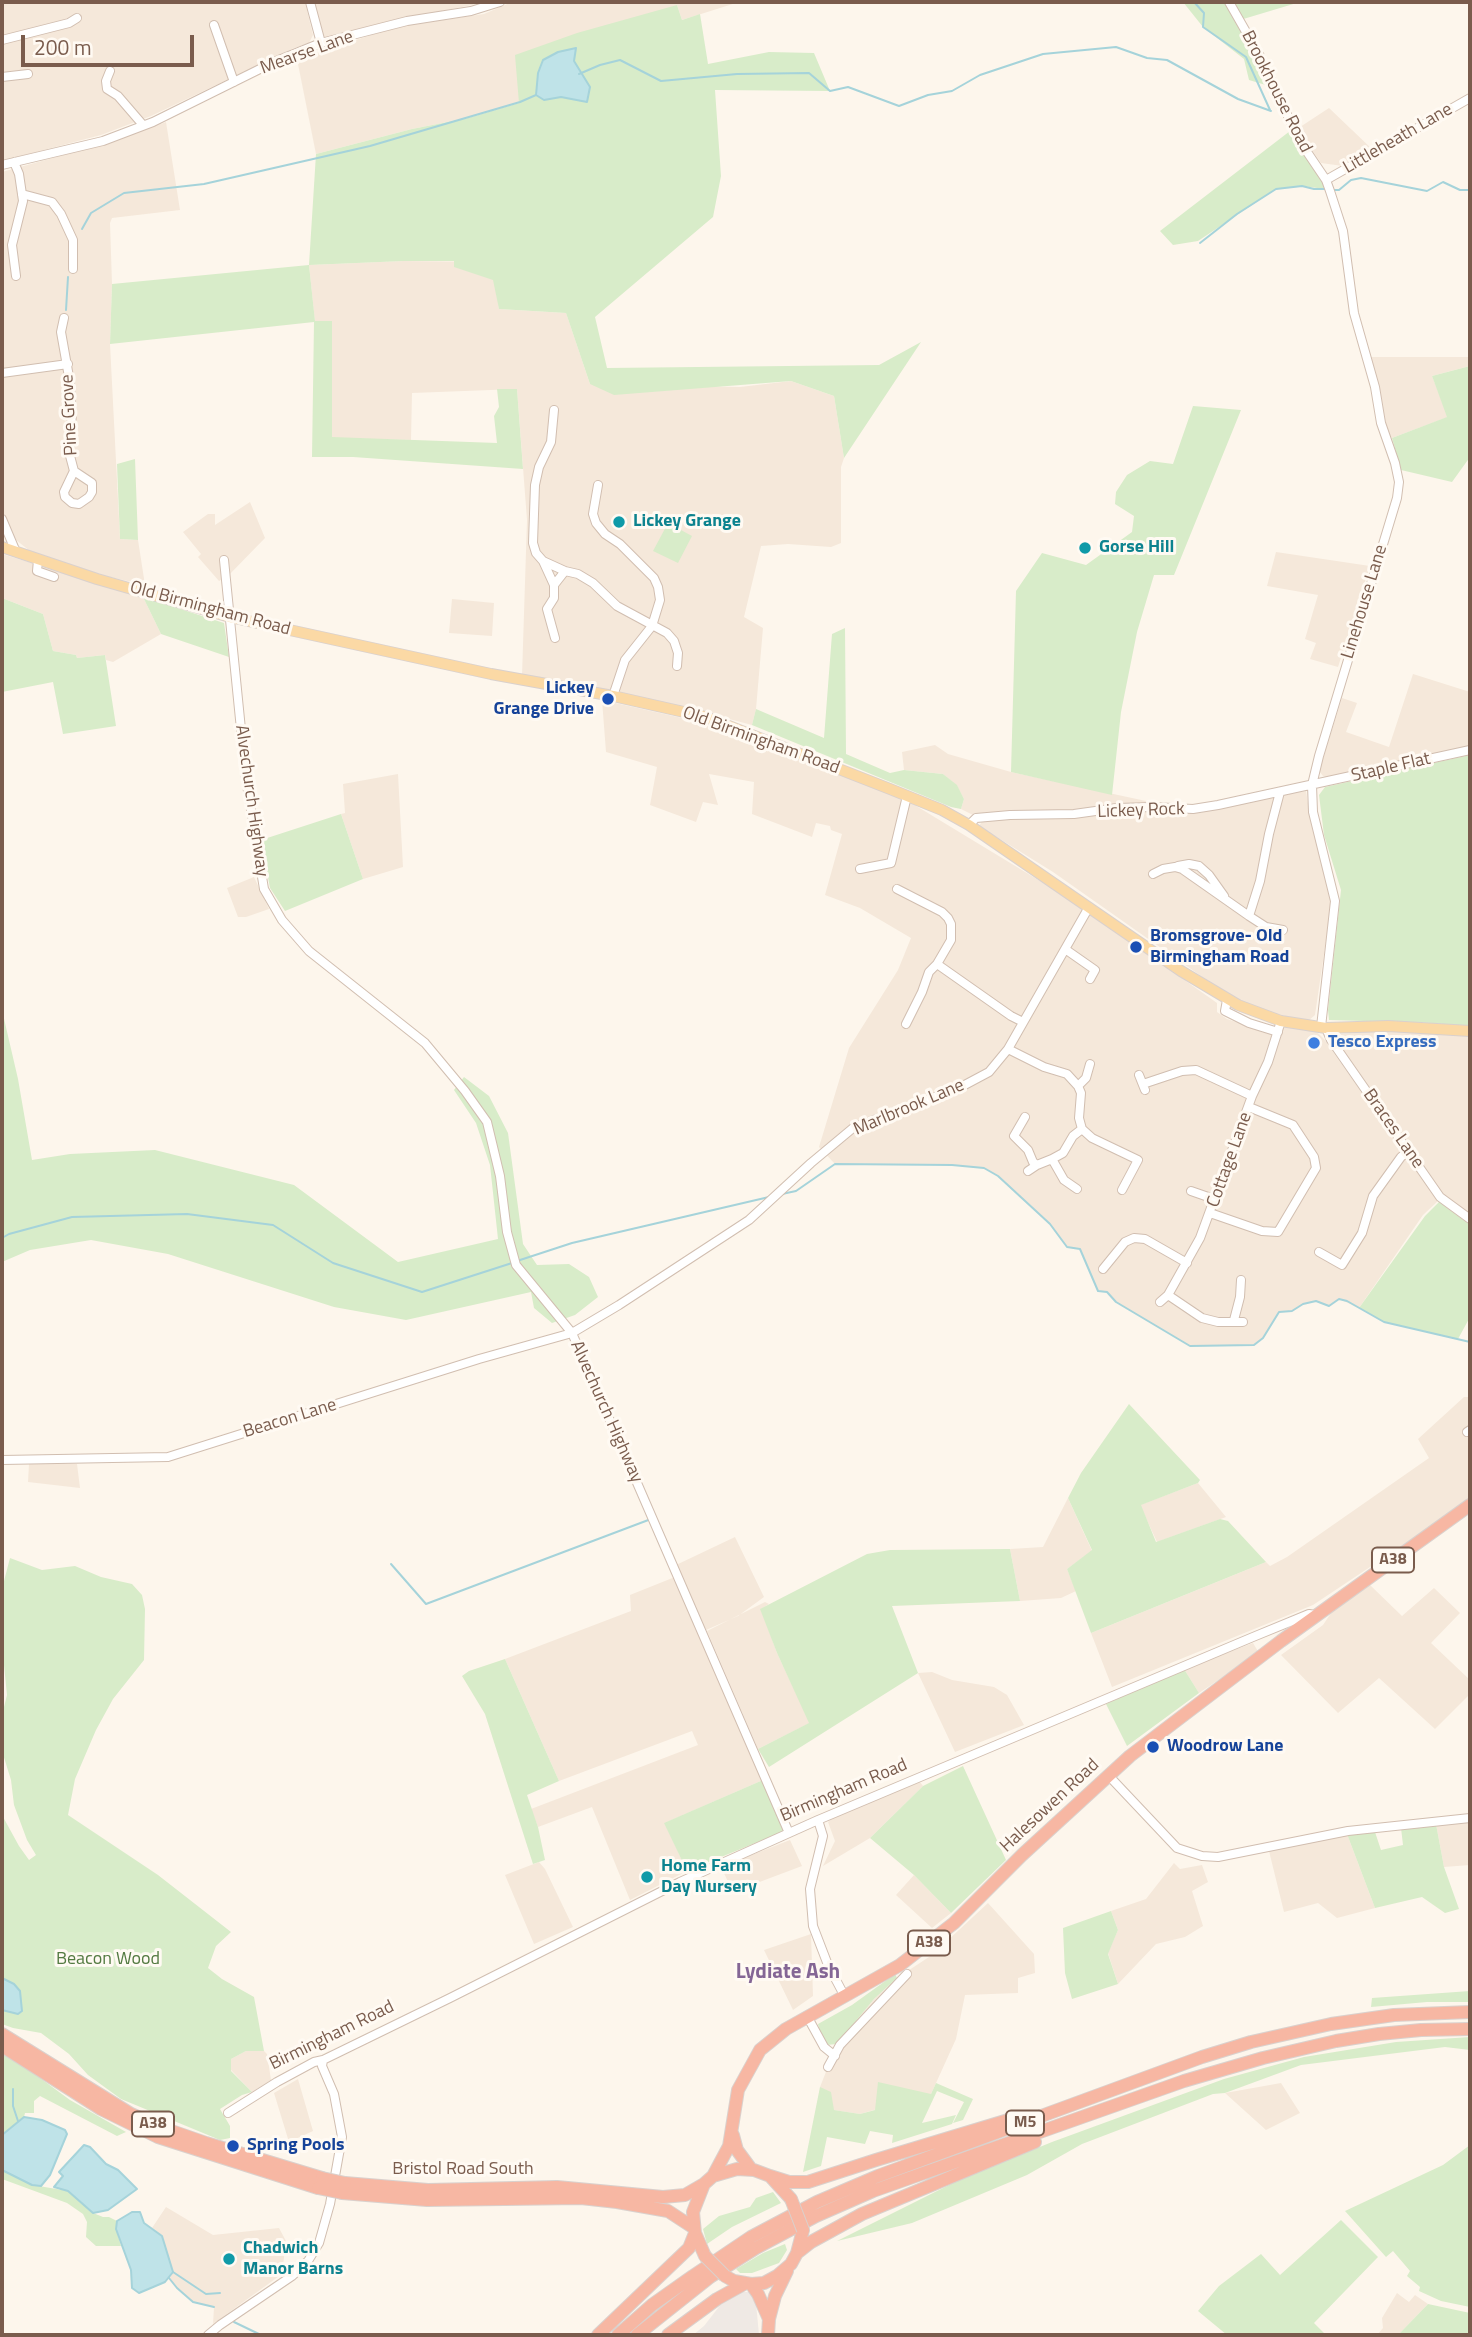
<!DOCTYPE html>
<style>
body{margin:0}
#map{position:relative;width:1472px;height:2337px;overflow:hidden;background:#fdf6ec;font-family:"Titillium Web",sans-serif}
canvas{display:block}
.frame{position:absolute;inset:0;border:4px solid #7a5c4d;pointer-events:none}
.scale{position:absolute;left:21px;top:35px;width:173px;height:32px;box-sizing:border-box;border:4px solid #7a5c4d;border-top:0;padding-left:9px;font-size:21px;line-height:24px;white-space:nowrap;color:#7a5c4d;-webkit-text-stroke:5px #fffaf3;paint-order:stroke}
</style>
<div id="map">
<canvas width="1472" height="2337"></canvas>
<div class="frame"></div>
<div class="scale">200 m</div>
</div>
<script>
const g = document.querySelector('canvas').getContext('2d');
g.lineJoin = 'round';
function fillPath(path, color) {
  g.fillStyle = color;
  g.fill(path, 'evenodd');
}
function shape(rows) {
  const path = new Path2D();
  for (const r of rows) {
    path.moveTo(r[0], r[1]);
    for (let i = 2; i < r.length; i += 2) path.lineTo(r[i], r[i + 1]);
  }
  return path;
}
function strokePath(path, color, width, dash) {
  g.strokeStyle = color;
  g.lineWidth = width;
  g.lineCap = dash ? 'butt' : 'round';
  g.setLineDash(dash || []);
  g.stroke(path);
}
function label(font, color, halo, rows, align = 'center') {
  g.font = font + ' "Titillium Web",sans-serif';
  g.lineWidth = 6;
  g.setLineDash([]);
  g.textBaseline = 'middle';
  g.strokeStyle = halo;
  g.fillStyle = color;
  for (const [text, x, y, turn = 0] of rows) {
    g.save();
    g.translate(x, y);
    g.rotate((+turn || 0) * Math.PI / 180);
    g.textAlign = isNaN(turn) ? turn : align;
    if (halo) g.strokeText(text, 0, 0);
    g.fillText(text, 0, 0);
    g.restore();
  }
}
const residential = shape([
 [2,2,305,2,313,35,309,43,294,48,151,116,101,135,2,161],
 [314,2,487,2,386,22,323,39],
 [512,2,739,2,682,20,677,5,519,102,468,118,412,129,316,154,297,59,396,27,484,14],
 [1329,108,1373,150,1343,166,1321,163,1297,129],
 [166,122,180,210,112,218,110,223,112,284,110,344,120,539,138,540,145,585,97,574,30,551,16,540,2,509,2,172,114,141],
 [404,261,494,262,499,309,566,313,590,384,740,387,791,381,834,396,844,458,841,467,841,543,831,547,788,544,761,546,744,617,763,628,756,709,752,725,672,704,566,682,522,676,527,520,517,389,412,393,411,440,332,438,332,321,315,322,309,265],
 [1370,357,1470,357,1470,366,1432,376,1448,417,1392,438,1387,431,1380,392],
 [250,502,265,538,228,576,219,581,198,557,201,554,183,532,208,514,215,514,215,525],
 [1276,552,1370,566,1338,667,1310,659,1316,643,1305,639,1318,595,1267,586],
 [2,554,143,597,161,634,113,662,106,660,105,655,77,658,76,655,53,651,43,614,2,598],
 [452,599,494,603,492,636,449,633],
 [1413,674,1470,692,1470,746,1329,778,1323,776,1319,771,1342,698,1357,703,1346,732,1389,747],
 [602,700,691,720,726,733,781,748,913,804,1073,901,1217,1003,1217,1012,1227,1019,1278,1036,1283,1025,1317,1032,1324,1039,1438,1201,1423,1215,1359,1308,1339,1299,1329,1306,1316,1301,1303,1304,1292,1311,1279,1312,1263,1338,1254,1345,1190,1346,1116,1302,1107,1292,1098,1291,1080,1249,1067,1247,1050,1224,998,1176,984,1168,952,1165,835,1164,819,1147,849,1048,898,970,911,938,860,908,825,895,842,834,831,830,830,826,816,823,812,837,752,814,754,782,709,774,718,805,703,802,696,822,650,805,657,767,606,752],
 [935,745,948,754,1011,772,1146,801,1143,811,1199,813,1245,802,1306,791,1312,828,1332,899,1315,1015,1308,1021,1272,1013,1246,1003,1218,988,1053,872,979,826,983,820,961,809,964,799,957,786,943,774,904,770,902,752],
 [398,774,403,867,363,879,341,814,345,813,343,784],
 [254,877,269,909,246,917,238,917,227,888],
 [1392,1030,1470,1034,1470,1216,1442,1196,1338,1044,1341,1034],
 [1464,1397,1470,1397,1470,1498,1433,1525,1313,1605,1112,1687,1091,1633,1266,1562,1270,1566,1287,1557,1429,1458,1418,1439],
 [29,1464,77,1464,80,1488,28,1482],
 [1198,1483,1226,1517,1157,1542,1140,1505],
 [1068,1498,1092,1551,1067,1569,1076,1591,1061,1598,1020,1601,1010,1549,1043,1547],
 [735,1537,764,1597,738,1616,706,1630,676,1565],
 [675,1577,763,1780,665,1823,687,1871,630,1900,592,1807,538,1827,531,1809,698,1745,692,1731,559,1781,505,1659,631,1611,630,1595],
 [1370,1585,1402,1616,1434,1588,1460,1613,1431,1643,1470,1680,1470,1694,1435,1729,1379,1678,1338,1713,1281,1655,1323,1625,1331,1613],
 [765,1602,769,1604,761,1609,777,1653,810,1723,758,1749,707,1631],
 [1253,1643,1259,1653,1199,1693,1184,1669],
 [932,1672,952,1680,994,1687,1007,1695,1024,1725,955,1752,918,1673],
 [920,1782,923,1786,870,1838,823,1866,835,1841,828,1822,831,1819],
 [1470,1822,1470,1865,1444,1867,1436,1824],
 [1347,1834,1375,1908,1337,1918,1318,1903,1284,1912,1269,1851],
 [790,1840,802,1866,733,1892,721,1867],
 [539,1862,545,1869,573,1927,534,1944,505,1875],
 [1174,1863,1180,1869,1202,1865,1208,1882,1192,1891,1203,1926,1185,1937,1156,1944,1118,1984,1108,1953,1118,1930,1111,1911,1146,1899],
 [914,1875,951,1913,932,1928,896,1895],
 [988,1903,1034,1954,1035,1973,1018,1978,1018,1993,965,1995,956,2039,931,2094,860,2114,833,2110,820,2087,837,2044,874,1999,897,1978,932,1955],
 [811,1934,813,1996,793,2010,764,1950],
 [246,2051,264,2051,267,2054,271,2080,252,2092,231,2070,231,2059],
 [298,2079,313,2131,289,2142,274,2093],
 [1281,2083,1300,2113,1266,2130,1225,2093],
 [166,2207,213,2235,279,2228,286,2241,282,2274,213,2324,214,2307,193,2302,177,2288,169,2278,173,2272,162,2236,152,2228],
 [1397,2293,1409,2302,1415,2295,1428,2304,1398,2335,1377,2335,1383,2328,1382,2318]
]);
const industrial = shape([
 [739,2292,755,2292,759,2335,693,2335,704,2326,725,2299]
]);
const green = shape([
 [1183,2,1300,2,1240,20,1261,58,1269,86,1249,80,1244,59,1203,27],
 [677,5,682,20,700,14,708,64,769,52,814,53,830,91,715,90,721,176,713,217,595,317,607,368,879,365,921,342,844,458,834,396,791,381,614,395,590,384,566,313,499,309,493,280,454,267,454,261,404,261,309,265,315,321,332,321,332,437,497,443,494,416,499,407,497,389,517,389,523,469,353,457,312,457,314,322,110,344,112,284,309,265,316,154,412,129,468,118,519,103,515,55,577,33],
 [576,49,573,61,581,74,586,102,561,97],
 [1290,131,1320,176,1325,189,1302,186,1276,189,1198,241,1173,245,1160,231],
 [1470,366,1470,457,1452,482,1401,470,1392,438,1447,417,1432,376],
 [1193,406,1241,410,1174,575,1154,575,1137,632,1121,712,1112,795,1011,772,1016,591,1042,553,1086,565,1132,532,1134,516,1115,504,1116,492,1127,475,1150,461,1173,464],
 [135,459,138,540,120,539,117,464],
 [668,523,692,536,678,563,653,551],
 [143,597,224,623,229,657,161,634],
 [2,598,43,614,53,651,76,655,77,658,105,655,116,726,63,734,53,682,2,692],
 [845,628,846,754,890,773,904,770,943,774,957,785,964,799,961,809,951,807,752,725,756,709,824,738,832,634],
 [1470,755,1470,1027,1433,1023,1329,1020,1328,1010,1341,890,1324,835,1319,795,1325,787],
 [341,814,363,879,285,911,270,888,261,840],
 [2,1010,18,1079,32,1160,70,1154,155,1150,294,1185,398,1262,498,1239,490,1165,476,1123,454,1090,464,1077,489,1096,508,1133,523,1244,537,1265,569,1264,589,1277,598,1297,575,1315,552,1323,534,1308,531,1292,406,1320,334,1307,168,1254,91,1240,30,1250,2,1262],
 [1439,1202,1470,1225,1470,1317,1458,1339,1384,1322,1359,1308,1425,1216],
 [1129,1404,1200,1480,1198,1483,1141,1505,1156,1542,1220,1519,1228,1521,1266,1562,1091,1633,1067,1569,1092,1550,1068,1498,1081,1473],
 [1010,1549,1020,1601,892,1606,918,1673,769,1767,758,1749,809,1723,777,1653,760,1609,867,1554,890,1550],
 [10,1558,42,1570,75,1566,101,1577,132,1584,142,1595,145,1609,144,1660,113,1699,96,1730,75,1779,68,1815,158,1875,231,1932,216,1946,208,1968,222,1979,254,1997,264,2051,246,2051,231,2059,231,2071,252,2092,242,2095,220,2109,230,2126,230,2138,220,2140,121,2099,88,2075,69,2054,41,2033,13,2028,2,2024,2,1815,19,1846,29,1860,36,1855,27,1840,14,1805,11,1780,2,1751,2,1715,7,1695,2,1645,2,1582,4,1581],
 [505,1659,559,1781,527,1795,538,1827,545,1860,533,1864,485,1714,462,1676,469,1671],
 [1184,1669,1199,1693,1127,1746,1106,1704],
 [963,1766,1006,1860,951,1913,914,1875,870,1838,923,1786],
 [763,1780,787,1830,687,1871,664,1823],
 [1436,1824,1444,1867,1459,1909,1445,1913,1422,1897,1375,1908,1347,1834,1375,1832,1381,1850,1403,1845,1401,1828],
 [1111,1911,1118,1930,1108,1954,1118,1984,1072,1999,1065,1973,1063,1928],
 [895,1974,897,1978,874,1999,837,2044,826,2045,821,2037,818,2024,852,2005],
 [1470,1991,1470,2002,1427,2002,1371,2007,1372,1998],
 [1470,2037,1470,2050,1445,2047,1301,2065,1225,2093,1213,2094,1082,2144,1027,2175,912,2223,837,2241,957,2181,1052,2142,1224,2079,1304,2057,1396,2042],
 [2,2054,25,2067,70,2100,126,2132,117,2136,40,2096,34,2101,34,2113,25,2113,24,2117,2,2135],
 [878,2082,931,2094,936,2083,973,2099,963,2120,953,2123,964,2102,937,2091,922,2123,956,2115,952,2124,892,2143,893,2135,870,2131,865,2144,827,2137,821,2166,803,2172,820,2087,831,2092,834,2110,860,2114,875,2110],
 [1470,2145,1470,2307,1441,2301,1419,2291,1420,2287,1407,2276,1410,2271,1393,2251,1386,2257,1345,2211,1443,2165],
 [2,2170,33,2185,68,2191,93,2213,103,2217,109,2217,117,2221,116,2229,121,2246,96,2246,86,2237,87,2222,83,2214,67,2203,2,2179],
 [773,2192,781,2203,732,2227,707,2244,703,2229,719,2216,750,2207,756,2198],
 [1341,2220,1378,2257,1314,2323,1326,2335,1227,2335,1198,2311,1219,2286,1261,2254,1280,2275],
 [785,2244,787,2250,779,2263,752,2273,740,2273,736,2269,763,2253],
 [1428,2304,1470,2313,1470,2335,1398,2335]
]);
const water = shape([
 [576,48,574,61,590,87,587,102,561,97,544,100,536,95,538,73,543,60,558,52,576,48],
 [2,1978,14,1984,20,1991,22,2011,18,2014,2,2010,2,1978],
 [24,2117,42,2120,65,2130,67,2134,50,2175,41,2186,32,2185,2,2170,2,2135,24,2117],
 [84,2145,90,2147,106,2164,118,2170,137,2189,108,2210,93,2213,68,2191,54,2187,63,2176,59,2172,84,2145],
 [132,2212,140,2212,144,2223,162,2236,173,2272,165,2282,139,2293,132,2288,131,2270,116,2229,117,2221,132,2212]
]);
const stream = shape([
 [1194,2,1204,13,1203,27,1246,57,1270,110],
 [579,74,600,65,620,60,661,81,737,74,809,73,830,91,848,87,899,106,928,95,952,91,980,75,1043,54,1116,47,1147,58,1167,60,1238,99,1271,111],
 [1333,190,1339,190,1351,180,1361,178,1427,191,1443,182,1460,190,1470,190],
 [82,229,91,213,124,193,204,184,370,146,520,102,536,95],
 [1200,243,1237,214,1276,189,1302,186,1314,189,1328,189],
 [66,310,68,277],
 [782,1194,796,1191,835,1164,952,1165,984,1168,998,1176,1050,1224,1067,1247,1080,1249,1098,1291,1107,1292,1116,1302,1190,1346,1254,1345,1263,1338,1279,1312,1292,1311,1303,1304,1316,1301,1329,1306,1339,1299,1347,1301,1384,1322,1470,1342],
 [2,1238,9,1234,72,1217,187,1214,273,1225,333,1263,422,1292,512,1263],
 [517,1261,572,1243,769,1197],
 [391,1564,426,1604,651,1519],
 [13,2089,13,2106,18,2121],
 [173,2272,206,2294,220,2293],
 [169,2278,177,2288,193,2302,214,2307],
 [234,2322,261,2335]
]);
const minor = shape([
 [310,2,321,43],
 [1229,2,1261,58,1299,140,1326,180,1330,191,1343,231,1354,313,1375,387,1381,423,1395,463,1399,482,1397,498,1319,756,1312,785,1313,812,1335,901,1321,1027],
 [214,25,234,82],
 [2,40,69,23,77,18],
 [110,71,106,81,107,89,118,96,143,125],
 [2,77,28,74],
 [14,162,19,174,23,201,12,245,16,276],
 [2,165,103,141,153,122,274,62,321,43,407,21,471,11,500,2],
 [1326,180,1470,98],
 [22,194,52,202,61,214,73,240,73,269],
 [64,318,61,332,69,377,72,414,69,452,74,471,92,483,92,492,89,497,79,504,72,503,65,497,64,492,74,471],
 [2,373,68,364],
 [554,410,551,442,539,467,535,485,533,543,536,553,543,561,565,571,578,574,593,583,617,606,667,633,674,641,678,653,677,666],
 [598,485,593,514,596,523,605,534,620,544,654,578,658,587,660,600,652,626,625,660,613,696],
 [2,519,16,552],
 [38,560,37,571,54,577],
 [224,560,246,779,264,889,282,920,309,951,425,1043,465,1091,487,1122,500,1176,507,1232,516,1265,572,1333,789,1833],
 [543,561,554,585],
 [555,638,547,609,554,598,554,585,565,571],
 [969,825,976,818,1010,815,1074,814,1117,808,1152,807,1193,809,1218,805,1470,750],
 [1178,866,1189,864,1199,866,1209,875,1224,896],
 [860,869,891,863,907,796],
 [1153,874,1163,869,1175,867,1182,869,1249,916,1260,881,1269,834,1280,792],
 [897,889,942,912,948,918,951,924,951,940,937,964,1011,1016,1023,1022],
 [1249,916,1266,927,1283,930],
 [1065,949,1095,970,1090,979],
 [1227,1000,1225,1011,1249,1023,1278,1032],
 [906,1024,922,992,929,972,937,964],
 [1326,1028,1331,1040,1440,1197,1470,1219],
 [1008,1049,1044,1067,1067,1074,1078,1086,1081,1093,1079,1118,1082,1129,1092,1138,1138,1160,1122,1190],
 [1139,1075,1145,1090],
 [1143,1084,1182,1071,1196,1070,1252,1096],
 [1078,1086,1086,1078,1090,1064],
 [1025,1117,1014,1136,1028,1150,1033,1162,1037,1165,1052,1159],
 [1028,1171,1037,1165],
 [1077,1189,1064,1180,1052,1159,1063,1153,1073,1136,1082,1129],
 [1191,1191,1214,1199],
 [1210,1213,1262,1231,1278,1232,1316,1168,1314,1157,1293,1125,1249,1107],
 [1319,1252,1342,1265,1362,1233,1373,1196,1401,1157,1408,1151],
 [1103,1269,1125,1242,1134,1238,1145,1239,1187,1263],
 [1168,1295,1202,1318,1218,1322,1243,1322],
 [1160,1302,1168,1295,1200,1238,1252,1096,1268,1062,1281,1021],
 [1234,1320,1240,1297,1241,1280],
 [1467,1432,1470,1430],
 [2,1460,168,1457,479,1359,572,1333,619,1305,749,1220,811,1163,853,1128,959,1088,989,1072,1008,1049,1089,907],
 [1109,1776,1177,1848,1202,1856,1218,1857,1348,1831,1470,1818],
 [818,1820,823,1836,810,1889,813,1926,828,1965,844,1995],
 [807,2016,824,2047,835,2056],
 [828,2067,840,2045,907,1974],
 [228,2113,277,2082,314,2062,323,2060,450,1998,680,1882,818,1820,1253,1637,1309,1614,1315,1615],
 [208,2335,220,2325,292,2276,308,2261,319,2243,330,2204,342,2137,334,2094,322,2066,323,2060]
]);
const major = shape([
 [2,547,97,579,230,617,491,674,613,696,706,717,890,789,942,810,969,825,1181,971,1238,1005,1281,1021,1326,1028,1388,1026,1470,1031]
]);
const highway = shape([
 [2,2034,131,2114,160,2127,206,2143,322,2178],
 [2,2046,101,2109,158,2137,318,2188],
 [733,2135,737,2150,751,2169],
 [713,2176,729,2146,738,2090,760,2050,786,2029,900,1965,954,1923,1022,1855,1130,1756,1281,1641,1470,1505],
 [770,2176,789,2182,808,2182,876,2160,1015,2118],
 [345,2183,428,2190,557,2187,663,2197,685,2195,704,2184],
 [342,2193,427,2200,581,2198,617,2202,668,2211,694,2228],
 [797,2253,811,2242,862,2214,1035,2142],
 [705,2256,695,2233,693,2212,704,2184,713,2176,737,2169,754,2170,770,2176,791,2199],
 [725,2276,734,2281,751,2284,764,2283,777,2276,791,2264,797,2253,803,2230],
 [751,2284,758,2294,769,2319],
 [598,2335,689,2248,695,2233],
 [618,2335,652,2305,693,2276,751,2237,817,2202,878,2176,1202,2057,1251,2042,1331,2024,1394,2015,1470,2012],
 [637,2335,710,2277,756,2248,816,2216,873,2191,1184,2081,1263,2058,1336,2041,1379,2034,1421,2030,1470,2029],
 [668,2335,717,2299,744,2284],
 [768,2335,769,2319,775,2296,787,2271]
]);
const highwayBridge = shape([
 [322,2178,345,2183],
 [318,2188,342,2193],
 [791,2199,803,2230],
 [705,2256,725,2276]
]);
const markers = [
 [619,522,7,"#0f9aa8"],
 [1085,548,7,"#0f9aa8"],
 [608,699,7,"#1a4fb4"],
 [1136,947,7,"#1a4fb4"],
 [1314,1043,7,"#3f7fe0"],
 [1153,1747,7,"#1a4fb4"],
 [647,1877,7,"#0f9aa8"],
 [233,2146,7,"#1a4fb4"],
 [229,2259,7,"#0f9aa8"]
];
const shields = [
 [1393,1560,42],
 [929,1943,42],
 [1025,2123,38],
 [153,2124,42]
];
const shieldNames = [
 ["A38",1393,1560],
 ["A38",929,1943],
 ["M5",1025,2123],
 ["A38",153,2124]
];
const streetNames = [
 ["Mearse Lane",307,53,-20],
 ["Brookhouse Road",1276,92,63],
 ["Littleheath Lane",1398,139,-30],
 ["Pine Grove",70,415,-93],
 ["Linehouse Lane",1365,602,-73],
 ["Old Birmingham Road",210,609,15],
 ["Old Birmingham Road",761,741,20],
 ["Staple Flat",1391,768,-13],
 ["Alvechurch Highway",251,801,82],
 ["Lickey Rock",1141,811,-2],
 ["Marlbrook Lane",909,1108,-23],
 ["Braces Lane",1393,1129,55],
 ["Cottage Lane",1230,1160,-70],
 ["Alvechurch Highway",606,1412,66],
 ["Beacon Lane",290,1419,-17],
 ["Birmingham Road",844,1791,-23],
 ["Halesowen Road",1050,1806,-43],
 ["Birmingham Road",332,2036,-26],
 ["Bristol Road South",463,2170]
];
const cultureNames = [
 ["Lickey Grange",633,522],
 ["Gorse Hill",1099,548],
 ["Home Farm",661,1867],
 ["Day Nursery",661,1888],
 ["Chadwich",243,2249],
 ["Manor Barns",243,2270]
];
const transitNames = [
 ["Lickey",594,689,"right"],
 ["Grange Drive",594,710,"right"],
 ["Bromsgrove- Old",1150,937],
 ["Birmingham Road",1150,958],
 ["Woodrow Lane",1167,1747],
 ["Spring Pools",247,2146]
];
const shopNames = [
 ["Tesco Express",1328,1043]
];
const parkNames = [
 ["Beacon Wood",108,1960]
];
const quarterNames = [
 ["Lydiate Ash",788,1973]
];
fillPath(residential, '#f5e8da');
fillPath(industrial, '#efe9e4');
fillPath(green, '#d8ecc9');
fillPath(water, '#bfe3e8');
strokePath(water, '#a5d3da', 2);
strokePath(stream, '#a5d3da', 2);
strokePath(minor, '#d1beb0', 10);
strokePath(major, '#dad1cd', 12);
strokePath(highway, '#dad1cd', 14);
strokePath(minor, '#fff', 8);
strokePath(major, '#fbd9a5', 10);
strokePath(highway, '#f7b7a3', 12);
strokePath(highwayBridge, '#dad1cd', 14, []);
strokePath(highwayBridge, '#f7b7a3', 12);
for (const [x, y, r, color] of markers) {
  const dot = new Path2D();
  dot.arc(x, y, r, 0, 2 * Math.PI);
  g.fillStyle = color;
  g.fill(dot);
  strokePath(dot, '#fffaf3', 2.5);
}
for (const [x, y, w] of shields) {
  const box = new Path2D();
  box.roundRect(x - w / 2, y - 12.5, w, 25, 5);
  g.fillStyle = '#fffaf3';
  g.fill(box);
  strokePath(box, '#7a5c4d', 2);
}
label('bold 16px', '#7a5c4d', null, shieldNames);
label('18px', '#7a5c4d', '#fffaf3', streetNames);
label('bold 18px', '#0d838f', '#fffaf3', cultureNames, 'left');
label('bold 18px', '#164399', '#fffaf3', transitNames, 'left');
label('bold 18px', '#366cbe', '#fffaf3', shopNames, 'left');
label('18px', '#537a41', '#fffaf3', parkNames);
label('bold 21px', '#846695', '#fffaf3', quarterNames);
</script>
